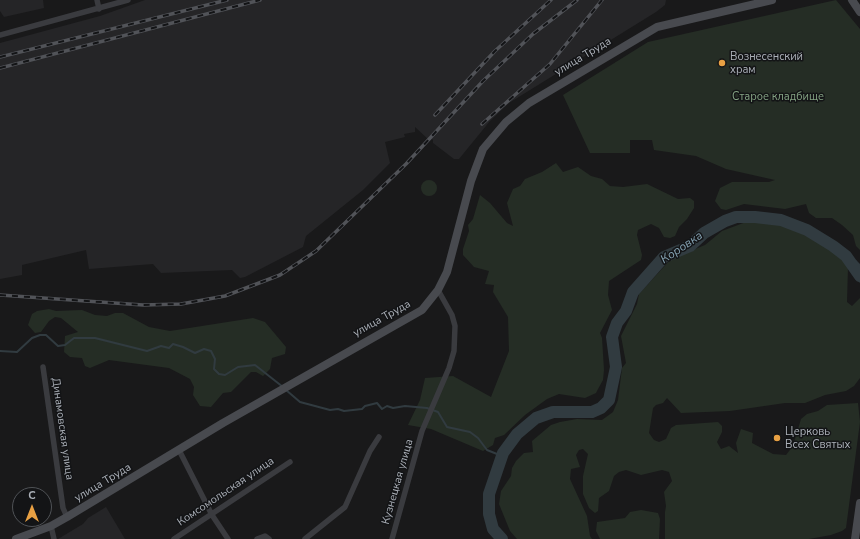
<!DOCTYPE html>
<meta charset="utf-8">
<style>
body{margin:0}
#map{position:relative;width:860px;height:539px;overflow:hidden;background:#19191a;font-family:"Nunito Sans",sans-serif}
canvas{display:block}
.north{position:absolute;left:12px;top:487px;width:40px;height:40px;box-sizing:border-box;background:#131416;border:1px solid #505357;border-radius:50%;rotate:0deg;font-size:11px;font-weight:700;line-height:16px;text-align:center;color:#acb1b9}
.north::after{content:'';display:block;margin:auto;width:14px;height:18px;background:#e8a043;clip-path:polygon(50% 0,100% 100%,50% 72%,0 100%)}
</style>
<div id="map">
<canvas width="860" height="539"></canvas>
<div class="north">С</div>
</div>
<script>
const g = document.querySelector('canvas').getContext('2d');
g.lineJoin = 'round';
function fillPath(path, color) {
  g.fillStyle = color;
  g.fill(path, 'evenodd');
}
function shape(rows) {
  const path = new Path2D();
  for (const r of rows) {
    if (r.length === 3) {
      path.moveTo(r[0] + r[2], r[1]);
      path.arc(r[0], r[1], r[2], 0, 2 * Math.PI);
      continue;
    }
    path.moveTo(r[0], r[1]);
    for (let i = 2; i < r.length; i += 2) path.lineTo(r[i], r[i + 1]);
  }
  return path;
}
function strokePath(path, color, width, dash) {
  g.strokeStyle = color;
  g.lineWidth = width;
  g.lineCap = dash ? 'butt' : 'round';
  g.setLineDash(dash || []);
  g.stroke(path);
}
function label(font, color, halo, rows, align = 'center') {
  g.font = font + ' "Nunito Sans",sans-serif';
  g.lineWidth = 3;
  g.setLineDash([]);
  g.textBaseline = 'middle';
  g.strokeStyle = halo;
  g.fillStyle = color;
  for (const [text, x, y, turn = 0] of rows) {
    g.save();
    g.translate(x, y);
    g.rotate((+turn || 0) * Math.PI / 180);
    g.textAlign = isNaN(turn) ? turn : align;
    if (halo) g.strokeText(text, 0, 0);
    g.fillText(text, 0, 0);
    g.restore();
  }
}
const built = shape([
 [0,0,43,0,44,8,4,17,0,11],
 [145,0,666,0,665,5,656,12,509,103,490,121,459,159,454,159,433,143,433,140,431,138,429,140,415,127,415,132,404,134,405,137,385,142,390,163,363,190,306,236,303,247,245,277,240,278,232,270,161,273,153,264,89,269,86,250,22,265,22,275,0,279,0,43,100,16],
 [106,507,125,539,58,539,83,524,88,518]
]);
const green = shape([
 [836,0,860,29,860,250,856,246,853,235,842,225,832,218,816,218,809,213,806,204,785,209,744,204,726,210,721,209,715,201,720,188,732,182,769,182,775,180,726,169,696,156,654,150,652,140,630,140,630,153,590,153,563,95,648,42],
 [556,163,563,172,578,167,591,176,602,179,610,186,623,187,647,184,678,199,690,198,694,201,694,208,687,219,679,227,675,236,670,238,664,237,659,228,651,224,638,230,637,235,642,255,641,260,609,281,608,295,612,310,600,333,602,338,604,370,603,380,598,389,596,393,585,398,559,394,547,399,525,415,504,435,495,438,493,445,483,451,431,429,408,425,420,400,425,378,453,376,491,397,509,351,508,317,493,292,494,285,485,284,489,271,474,267,463,255,463,249,469,231,468,225,473,219,480,195,490,203,507,223,513,226,507,203,513,189,520,186,525,179,542,172],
 [429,188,8],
 [746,222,774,223,812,236,839,254,848,267,847,302,852,306,860,298,860,378,854,386,846,391,825,395,805,403,785,403,730,411,681,413,667,398,663,403,656,405,653,408,649,433,654,440,659,442,666,439,671,428,676,425,718,422,722,426,722,432,717,442,721,449,729,446,738,453,736,443,741,429,753,433,752,443,773,454,786,455,793,446,801,419,807,414,818,411,827,405,858,403,860,422,846,528,842,531,831,535,809,539,665,539,665,512,666,506,664,492,672,481,669,472,662,470,641,475,626,470,619,472,614,476,609,491,599,498,598,511,595,513,589,508,583,494,583,476,588,454,583,449,579,450,576,455,580,467,571,469,570,479,587,516,590,536,592,539,517,539,510,531,499,504,501,491,511,476,512,468,516,461,524,453,533,452,532,441,551,425,560,422,577,419,602,420,613,412,618,400,622,368,626,363,621,336,637,304,639,294,671,259,705,245,722,231],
 [49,309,56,311,82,310,95,315,107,316,115,313,123,313,149,327,170,331,253,318,265,322,286,347,285,354,272,358,270,369,263,376,256,372,251,372,231,392,223,393,211,407,200,406,193,395,194,387,190,379,169,368,109,360,90,368,85,366,82,358,70,357,64,352,65,336,78,332,61,318,55,317,49,321,41,332,35,333,28,325,32,314,37,311],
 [641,510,658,513,660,519,659,539,600,539,596,531,597,522,625,518,630,512]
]);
const water = shape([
 [856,260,860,264,860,283,849,270]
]);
const stream = shape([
 [0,351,17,352,32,338,40,335,46,335,58,346,65,345,74,338,95,338,147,351,161,346,169,348,173,344,183,347,195,353,204,349,211,351,215,359,214,369,219,374,225,375,238,367,255,365,283,387],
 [286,390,300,402,330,410,338,409,344,411,362,409,365,406,377,403,382,409,387,406,393,408,405,406,427,408,438,412,447,427,470,432,478,438,487,450,497,454,503,453]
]);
const river = shape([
 [502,539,493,529,489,514,489,494,503,453,517,434,536,418,553,412,592,412,601,408,609,400,616,367,612,337,617,323,626,311,633,292,664,257,690,246,704,233,725,221,736,217,755,217,781,220,807,230,833,246,846,256,860,276]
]);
const street = shape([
 [97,0,99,9],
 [0,35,128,0],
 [43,367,63,508,67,517],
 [179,450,212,515,228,539],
 [51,526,54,539],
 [174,539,290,462],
 [257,539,265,536,269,539],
 [305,539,345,507,370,451,379,437],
 [392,539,422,431,449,368,454,351,455,326,452,315,438,290]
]);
const secondary = shape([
 [852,0,860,12],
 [16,539,51,526,67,517,223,423,422,310,438,290,447,272,471,181,483,149,506,122,529,103,657,27,772,0],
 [855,539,860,503]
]);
const rail = shape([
 [0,57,227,0],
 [0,68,260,0],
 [435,115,495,51,551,0],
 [482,124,550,64,602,0],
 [0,295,143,305,181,304,225,296,280,275,316,251,406,164,483,81,533,34,577,0]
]);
const markers = [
 [722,63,4,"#e8a043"],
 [777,438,4,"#e8a043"]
];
const streetNames = [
 ["улица Труда",583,57,-31],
 ["улица Труда",382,319,-29],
 ["Динамовская улица",62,429,82],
 ["Кузнецкая улица",398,482,-74],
 ["улица Труда",103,483,-31],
 ["Комсомольская улица",226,492,-34]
];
const poiNames = [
 ["Вознесенский",730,57],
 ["храм",730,70],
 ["Церковь",785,432],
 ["Всех Святых",785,445]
];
const parkNames = [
 ["Старое кладбище",778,97]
];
const waterNames = [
 ["Коровка",682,248,-34]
];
fillPath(built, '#252527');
fillPath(green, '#252d25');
fillPath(water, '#313b40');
strokePath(stream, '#313b40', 2);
strokePath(river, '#313b40', 12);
strokePath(street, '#3a3b3f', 5.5);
strokePath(secondary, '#484a4f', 8);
strokePath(rail, '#515358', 3.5);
strokePath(rail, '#131416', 2, [6]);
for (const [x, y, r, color] of markers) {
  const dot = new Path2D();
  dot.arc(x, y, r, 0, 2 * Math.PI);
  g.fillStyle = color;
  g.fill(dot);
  strokePath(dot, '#131416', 1.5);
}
label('11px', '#acb1b9', '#131416', streetNames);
label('11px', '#acb1b9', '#131416', poiNames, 'left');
label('11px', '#85a384', '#131416', parkNames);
label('italic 12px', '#85a2b2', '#131416', waterNames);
</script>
